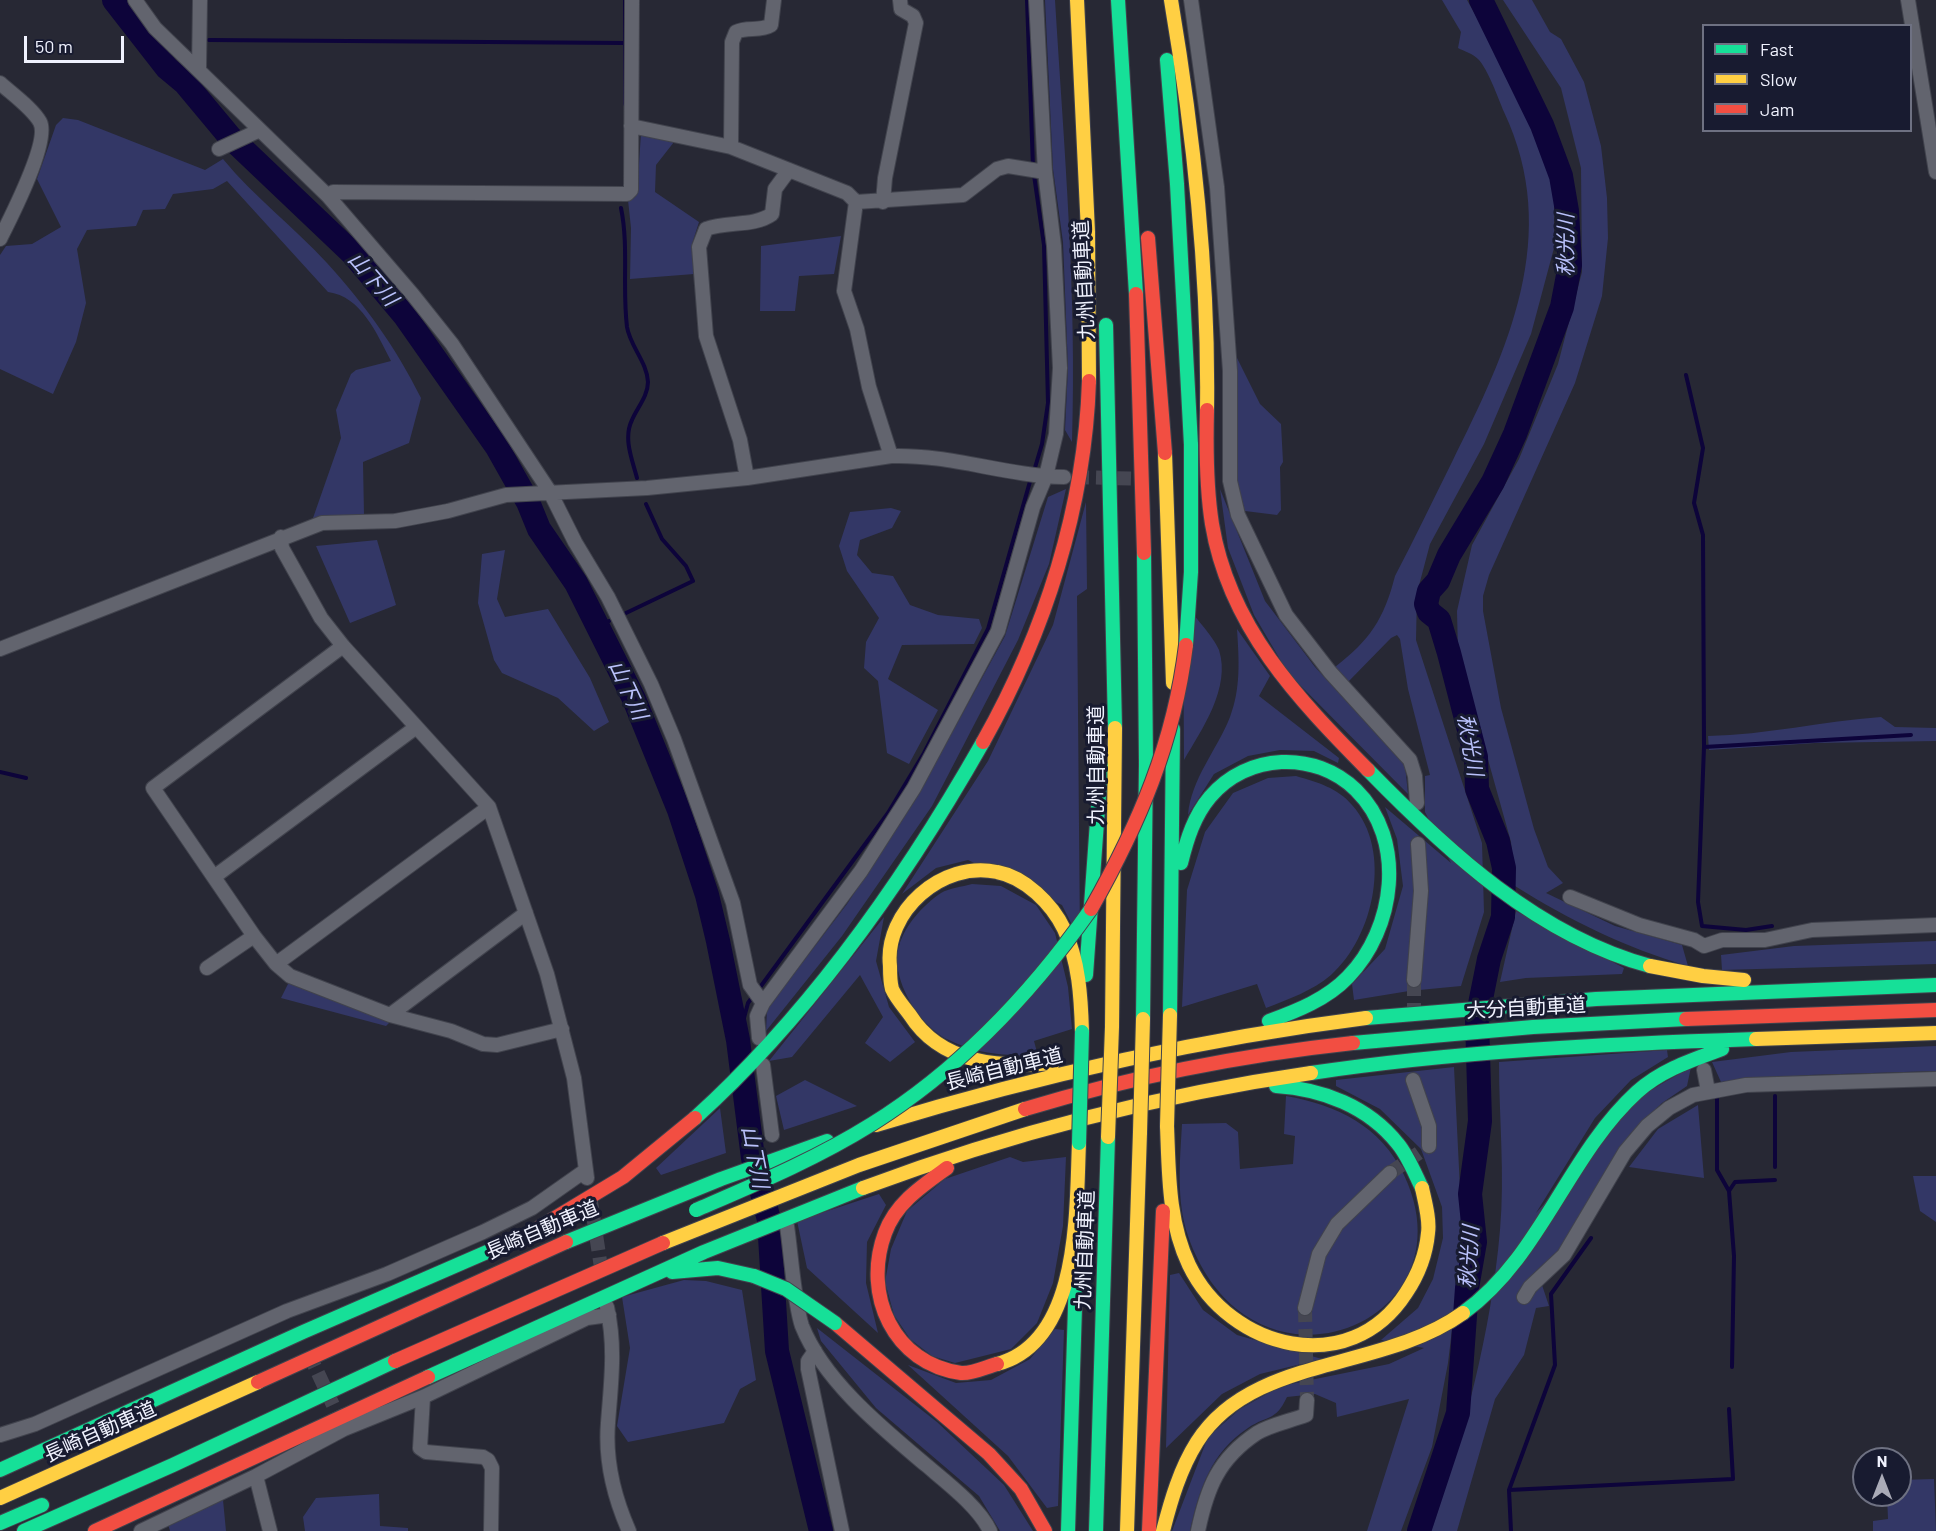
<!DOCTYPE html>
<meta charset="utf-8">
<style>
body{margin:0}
#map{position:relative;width:1936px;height:1531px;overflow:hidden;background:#272834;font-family:Barlow,sans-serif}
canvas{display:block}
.legend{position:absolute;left:1702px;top:24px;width:210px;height:108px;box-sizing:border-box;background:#181b30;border:2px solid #6e7182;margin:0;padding:8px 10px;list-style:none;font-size:18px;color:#f0f2fe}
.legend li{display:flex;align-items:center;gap:12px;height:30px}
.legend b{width:30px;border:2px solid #6e7182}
.north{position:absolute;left:1852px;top:1447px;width:60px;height:60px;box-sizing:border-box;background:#181b30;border:2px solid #6e7182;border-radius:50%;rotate:0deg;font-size:16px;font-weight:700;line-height:24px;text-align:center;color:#f0f2fe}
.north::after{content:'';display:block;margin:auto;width:21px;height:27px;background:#aaabb7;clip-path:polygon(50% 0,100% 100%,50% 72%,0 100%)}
.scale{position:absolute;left:24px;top:36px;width:100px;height:27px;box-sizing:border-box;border:3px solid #f0f2fe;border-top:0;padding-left:8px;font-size:18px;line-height:21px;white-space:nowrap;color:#f0f2fe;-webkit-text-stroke:4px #181b30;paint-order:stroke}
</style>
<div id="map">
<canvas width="1936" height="1531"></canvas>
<ul class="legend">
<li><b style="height:8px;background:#16e098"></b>Fast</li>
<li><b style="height:8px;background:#ffcf43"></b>Slow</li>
<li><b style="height:8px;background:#f24e42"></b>Jam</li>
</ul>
<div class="north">N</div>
<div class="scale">50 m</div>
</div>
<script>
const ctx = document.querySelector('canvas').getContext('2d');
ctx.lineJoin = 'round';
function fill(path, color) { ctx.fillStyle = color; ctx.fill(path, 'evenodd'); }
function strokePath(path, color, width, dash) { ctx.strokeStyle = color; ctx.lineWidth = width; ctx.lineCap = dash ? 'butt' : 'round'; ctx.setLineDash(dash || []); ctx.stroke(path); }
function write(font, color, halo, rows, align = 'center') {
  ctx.font = font + ' Barlow,"Noto Sans JP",sans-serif'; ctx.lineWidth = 6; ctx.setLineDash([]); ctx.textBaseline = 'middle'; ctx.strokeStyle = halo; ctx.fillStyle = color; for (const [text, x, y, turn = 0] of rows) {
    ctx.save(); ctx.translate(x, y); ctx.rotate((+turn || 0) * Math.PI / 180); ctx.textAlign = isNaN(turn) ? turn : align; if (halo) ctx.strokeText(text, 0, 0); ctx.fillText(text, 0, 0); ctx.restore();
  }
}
fill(new Path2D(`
 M1045,0H1055C1064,147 1077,294 1072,442L1065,430L1068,368L1063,242L1053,169Z
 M1442,0H1467L1532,115L1554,182V248L1531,334L1484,444L1430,544L1417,593L1416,640L1482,843L1484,912L1461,986L1409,991L1354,1000L1352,984L1385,949L1403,886L1397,839L1385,807L1451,863L1425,812V776L1430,775L1408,689L1400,639L1397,635L1391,638L1348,682L1335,667C1370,640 1384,619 1395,576C1415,538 1433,500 1452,462C1508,350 1562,235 1504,112C1498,98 1488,69 1478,59C1473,54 1464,51 1458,48L1461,32Z
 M1503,0H1532L1550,32L1561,39L1584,82L1601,146L1607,198L1608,238L1602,296L1575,383L1489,575L1483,596V611L1501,708L1534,829L1548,867L1563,883L1546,893L1615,926L1682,945L1688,966C1626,948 1569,920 1515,886L1511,842L1458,652L1457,611L1472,545L1519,459L1558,364L1582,272L1581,168L1561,88Z
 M63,118L78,120L205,170L223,159C254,197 294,227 327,263C366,306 395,346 421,398L409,443L363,462L364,515L313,518L341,438L336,410L351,374L356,370L391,361C377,334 361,296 328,292L227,181L213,189L173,194L165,209L143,210L136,226L87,230L77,249L86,303L76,342L53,394L0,369V255L6,246L32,244L61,227L37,179L56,125Z
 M641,133L674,142L656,165L655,192L699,222L692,244L694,274L630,279L631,228L628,200L637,194Z
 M841,236L834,274L799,276L795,311H760L761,246Z
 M1235,354L1260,404L1281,424L1283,462L1280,467L1281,510L1277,515L1245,511L1235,482Z
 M1066,489L1049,564L1018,640L932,806L842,936L766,1031L767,1009L847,904L914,802L1005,636L1048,497Z
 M1220,489L1265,601L1315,667L1405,765L1408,794L1288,673L1254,615L1228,548Z
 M1086,502L1087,589L1077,596L1080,941L1062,905L968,860L936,868L902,894L988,761L1053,625Z
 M891,508L901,511L892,528L860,540L857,555L872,573L893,576L910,605L938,615L979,619L982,628L974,644L902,645L888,679L938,710L909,764L887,753L878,681L864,668L866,642L879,618L847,571L839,546L850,512Z
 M377,540L396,605L350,623L316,546Z
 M505,550L497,599L505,617L548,609L590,678L609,722L594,731L558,698L502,673L494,660L478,603L482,554Z
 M1183,601C1192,614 1214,637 1219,650C1231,688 1202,729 1184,760Z
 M1237,629L1270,676L1259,696L1339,758L1338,763L1314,751L1280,750L1248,756L1214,774L1188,815C1191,779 1217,750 1230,717C1241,688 1239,660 1237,629Z
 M1881,717L1895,727L1936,728V741L1815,743L1709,750L1708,736C1766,735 1823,721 1881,717Z
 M1296,776C1317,782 1338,788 1352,805C1393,850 1374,937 1331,975C1312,991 1289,999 1266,1008L1257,984L1182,1007L1187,890L1205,832L1233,793L1268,778Z
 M972,884L1001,886L1036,905L1055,933L1068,987L1072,1029L1034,1041L1038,1056C1005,1055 980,1055 949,1040C920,1027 889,978 899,946C905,925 923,905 941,893C949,888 962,887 972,884Z
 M1516,911L1624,968L1622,974L1526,978L1500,982Z
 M884,917L876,961L889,1007L915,1042L890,1062L865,1043L883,1017L860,975L792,1057L769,1061Z
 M1936,941V964L1722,970L1721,955L1794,946Z
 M289,982L392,1020L386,1026L281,998Z
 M1936,1046V1071L1809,1075L1721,1082L1712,1062L1791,1052Z
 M1667,1050L1668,1057L1631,1080L1595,1118L1536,1213L1644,1094L1691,1067L1687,1086L1662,1103L1630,1134L1559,1250L1537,1270L1549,1306L1536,1308L1524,1355L1495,1399L1457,1531H1431C1464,1433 1491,1334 1500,1230C1505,1175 1499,1118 1499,1062Z
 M1454,1067L1461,1209L1460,1262L1448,1363L1432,1447L1401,1531H1367L1409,1399L1337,1417L1336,1403L1315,1394L1287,1397C1275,1422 1269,1414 1248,1428C1211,1452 1199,1490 1190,1531H1172L1208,1437L1240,1409L1281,1386L1389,1364L1424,1348L1381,1340L1418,1308L1433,1279L1443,1238L1442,1207L1421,1149L1380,1109L1336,1086V1080Z
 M805,1080L857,1106L784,1130L776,1096Z
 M1286,1096C1337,1105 1381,1126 1404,1175C1475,1325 1250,1414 1188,1236C1176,1200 1180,1161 1182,1124L1226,1123L1238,1132L1240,1169L1293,1164L1295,1136L1284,1134Z
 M1698,1105L1704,1178L1629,1167L1658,1129Z
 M720,1108L726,1153L661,1175L656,1168Z
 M1010,1157L1023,1162L1066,1157L1063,1226L1053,1283L1037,1323L1011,1349L955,1363L932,1356L910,1339L894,1315L885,1282L891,1249L907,1211L945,1179Z
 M1913,1176H1936V1222L1920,1211Z
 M879,1194L886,1205L867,1242L866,1283L878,1333L807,1268L797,1221Z
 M1179,1273L1203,1310L1237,1335L1322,1359L1260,1374L1222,1394L1166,1448L1170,1275Z
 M684,1280L706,1281L742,1290L756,1380L740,1389L724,1423L628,1442L617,1426L630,1348L622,1297Z
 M817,1328L937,1422L1004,1485L1033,1531H1000L979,1496L876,1408L821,1341Z
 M1055,1329L1064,1330L1058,1506L1047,1508L1008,1456L908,1365L956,1383L991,1380L1030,1359Z
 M1934,1479L1936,1531H1873V1521L1888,1519L1887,1495H1900V1480Z
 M379,1494L380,1526L408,1528V1531H305L303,1517L316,1498Z
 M223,1500L226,1531H170L168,1524Z`), '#333766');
strokePath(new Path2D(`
 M625,0V104
 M1027,0L1033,167
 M209,40L625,43
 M621,208C629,247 622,287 627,327C630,346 647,362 648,382C648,396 637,408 632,420C623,438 632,459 637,478
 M1686,375L1703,448L1694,503L1703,535L1704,747L1698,902L1702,926L1746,930L1772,926
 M1034,471L1042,444L1048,403L1044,245L1034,175
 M626,613L693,581L686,566L662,539L646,504
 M597,628L609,621
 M1704,747L1911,735
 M0,772L26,778
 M758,990L888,813L924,753L988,629L1031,478
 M738,1040L748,1003L753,996
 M1775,1096V1167
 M1717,1099V1170L1729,1191L1734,1256L1732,1367
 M1729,1191L1735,1182L1775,1180
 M1509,1490L1555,1365L1551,1294L1591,1238
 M1511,1531L1509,1490L1733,1479L1729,1409`), '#0d043a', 4);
strokePath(new Path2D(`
 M114,0L167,68L185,83L230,137L353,254L405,316L497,447L528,502L539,529L576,583L634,699L679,810L707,895L718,941L738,1040L753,1158L769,1220L777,1351L821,1531
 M1419,1531L1458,1413L1467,1288L1475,1242L1470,1194L1480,1121L1477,1019L1489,959L1503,917L1504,868L1498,841L1477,789L1476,757L1449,653L1439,620L1429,612L1426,604L1429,591L1438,581L1449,555L1493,482L1515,434L1562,307L1570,265L1567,211L1561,176L1542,125L1481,0`), '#0d043a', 24);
strokePath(new Path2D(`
 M1075,477L1146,479
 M1414,1017V980
 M1390,1173L1429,1146
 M590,1195L602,1274
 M1305,1308L1307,1400
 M309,1354L342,1424`), '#454652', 14, [14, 7]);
const street = new Path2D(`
 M135,0L155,28L328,196L413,295L452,344L550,492L575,542L608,597L651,684L674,739L733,903L750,985L763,1003
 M1191,0L1217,187L1230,371V481L1238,515L1286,615L1330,672L1410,760L1415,776L1417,803
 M1908,0L1936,172
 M199,70L200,0
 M0,83C12,94 32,108 40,122C50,141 10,219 0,239
 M631,126L731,147L847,193L856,202
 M731,147L732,42L736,32C747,26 760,32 771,25L774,0
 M219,149L260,130
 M328,196L333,192L627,194L631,190L632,0
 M856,202L844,291L857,329L869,387L891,456
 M856,202L963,195L997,169L1008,166L1045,172
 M883,202L885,178L916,23L913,16L901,9L900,0
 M747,478L740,440L706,336L699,247L706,229C727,221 754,227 772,214L775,189L789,170
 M281,537L282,548L321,618L343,646L489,807L547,974L574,1078L587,1178
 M343,646L153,788L254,936L276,964L489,807
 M0,649L322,523L395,521L448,511L506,495L647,488L747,478L891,456C950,454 1006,476 1064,477
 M214,877L415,728
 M1570,897L1639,925L1694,940L1704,946L1722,940H1765L1812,930L1936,925
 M276,964L290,976L390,1015L451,1031L483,1044L497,1045L562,1029
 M207,968L254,936
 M1414,980L1421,891L1418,844
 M390,1015L526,913
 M759,1038L757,1016L763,1003L861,871L914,788L998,631L1033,507L1046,476L1056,434L1060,368L1054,246L1045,172L1036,0
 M763,1065L772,1135
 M1704,1070L1708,1091
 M1413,1080L1429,1126V1146
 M787,1226C791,1252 794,1303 802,1326C824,1381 882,1428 926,1465C946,1482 979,1507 990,1531
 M1524,1297L1530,1287L1564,1255L1625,1152L1647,1126L1669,1108L1693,1095L1746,1085L1936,1079
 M607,1307C616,1347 611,1383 608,1423C605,1460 614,1497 629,1531
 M1305,1308L1319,1254L1337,1224L1390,1173
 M815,1351L808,1361V1369L842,1531
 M423,1397L420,1448L426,1452L483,1457L488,1460L492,1468L491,1531
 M0,1435L35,1424L287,1311L387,1274L483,1232L532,1208L586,1170
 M256,1476L270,1531
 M141,1531L256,1476L344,1429L423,1397L587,1318L609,1315
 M1198,1531C1207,1488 1218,1459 1257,1433C1270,1425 1290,1421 1306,1415L1307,1400`);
const fast = new Path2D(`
 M1118,0L1136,294
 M1167,60L1177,184L1191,445
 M1106,325L1115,728
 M1368,770C1447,851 1538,936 1650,966
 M1181,863C1187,839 1194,816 1210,797C1247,753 1315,750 1356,790C1407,840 1395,929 1348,977C1327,999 1297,1011 1269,1021
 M1086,975L1101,766
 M1170,1015L1173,729
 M1366,1018L1596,999L1936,985
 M1143,1019L1146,764L1144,553
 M1353,1043L1533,1027L1686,1019
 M1311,1073C1458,1051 1607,1044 1756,1039
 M1276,1086C1322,1089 1368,1106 1398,1144C1408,1156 1415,1174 1422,1188
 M695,1118C810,1014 907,876 983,742
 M566,1242L721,1179L827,1141
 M672,1272L718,1268L754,1276
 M1463,1313C1541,1257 1567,1156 1637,1092C1661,1070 1692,1060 1722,1049
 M428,1377L704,1252L863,1188
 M0,1470L303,1332L556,1222
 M0,1523L42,1505
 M24,1531L173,1465L395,1361
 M1068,1531L1076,1275
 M1096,1531L1108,1137`);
const slow = new Path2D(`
 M1077,0L1088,232L1089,381
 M1171,0C1194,136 1209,272 1207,410
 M1165,453L1173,683
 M1650,966L1703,976L1744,980
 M1112,1027L1115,728
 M1756,1039L1936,1033
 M1053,1063C1000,1068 941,1064 910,1015C904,1007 896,998 892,989C890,982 890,973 890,966C884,912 942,860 997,872C1025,877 1052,904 1064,929C1079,961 1081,997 1082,1032
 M876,1125C1037,1076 1199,1039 1366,1018
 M1167,1126C1169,1173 1168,1221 1189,1265C1230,1350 1350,1380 1406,1293C1418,1275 1426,1255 1428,1233C1430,1220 1425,1202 1422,1188
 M863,1188C1008,1134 1158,1095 1311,1073
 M663,1243L859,1165L1025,1109
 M997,1364C1081,1342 1076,1210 1079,1143
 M0,1498L258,1382
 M1127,1531L1140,1132
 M1163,1531C1171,1500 1180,1469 1197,1442C1252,1355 1381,1372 1463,1313`);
const jam = new Path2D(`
 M1148,238L1165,453
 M1136,294L1144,553
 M1207,410C1206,448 1206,486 1212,524C1229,627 1298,699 1368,770
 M983,742C1045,632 1085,507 1089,381
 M1686,1019L1936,1010
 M1025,1109C1131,1077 1242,1055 1353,1043
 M947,1168C922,1186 896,1203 885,1233C862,1295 894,1364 961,1373C972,1374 986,1367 997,1364
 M540,1227L623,1177L695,1118
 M835,1323L989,1454L1021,1489L1045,1531
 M395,1361L663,1243
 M258,1382L566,1242
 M95,1531L428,1377
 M1149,1531L1163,1211`);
strokePath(street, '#41434d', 16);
strokePath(fast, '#41434d', 16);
strokePath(slow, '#41434d', 16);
strokePath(jam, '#41434d', 16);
strokePath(street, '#62646e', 14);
strokePath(fast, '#16e098', 14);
strokePath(slow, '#ffcf43', 14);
strokePath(jam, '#f24e42', 14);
const fastBridge = new Path2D(`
 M1186,645L1191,572V445
 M1079,1143L1082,1032
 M696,1210C756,1184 816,1159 872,1124C960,1069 1031,994 1091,909
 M754,1276L786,1289L835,1323`);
const slowBridge = new Path2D(`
 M1167,1126L1170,1015
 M1140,1132L1143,1019
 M1108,1137L1112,1027`);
const jamBridge = new Path2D(`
 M1091,909C1139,824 1174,743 1186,645`);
strokePath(fastBridge, '#41434d', 16, []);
strokePath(slowBridge, '#41434d', 16, []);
strokePath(jamBridge, '#41434d', 16, []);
strokePath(fastBridge, '#16e098', 14);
strokePath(slowBridge, '#ffcf43', 14);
strokePath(jamBridge, '#f24e42', 14);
write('20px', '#f0f2fe', '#181b30', [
 ["九州自動車道",1084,280,-93],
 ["九州自動車道",1096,765,-90],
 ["大分自動車道",1526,1008,-3],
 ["長崎自動車道",1004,1069,-14],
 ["長崎自動車道",542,1230,-23],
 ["九州自動車道",1085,1250,-88],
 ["長崎自動車道",100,1432,-24]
]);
write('italic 21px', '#b9c1fb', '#181b30', [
 ["秋光川",1566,245,-90],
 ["山下川",373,279,49],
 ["山下川",628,690,65],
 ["秋光川",1470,745,80],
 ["山下川",755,1157,79],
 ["秋光川",1469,1257,-86]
]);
</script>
